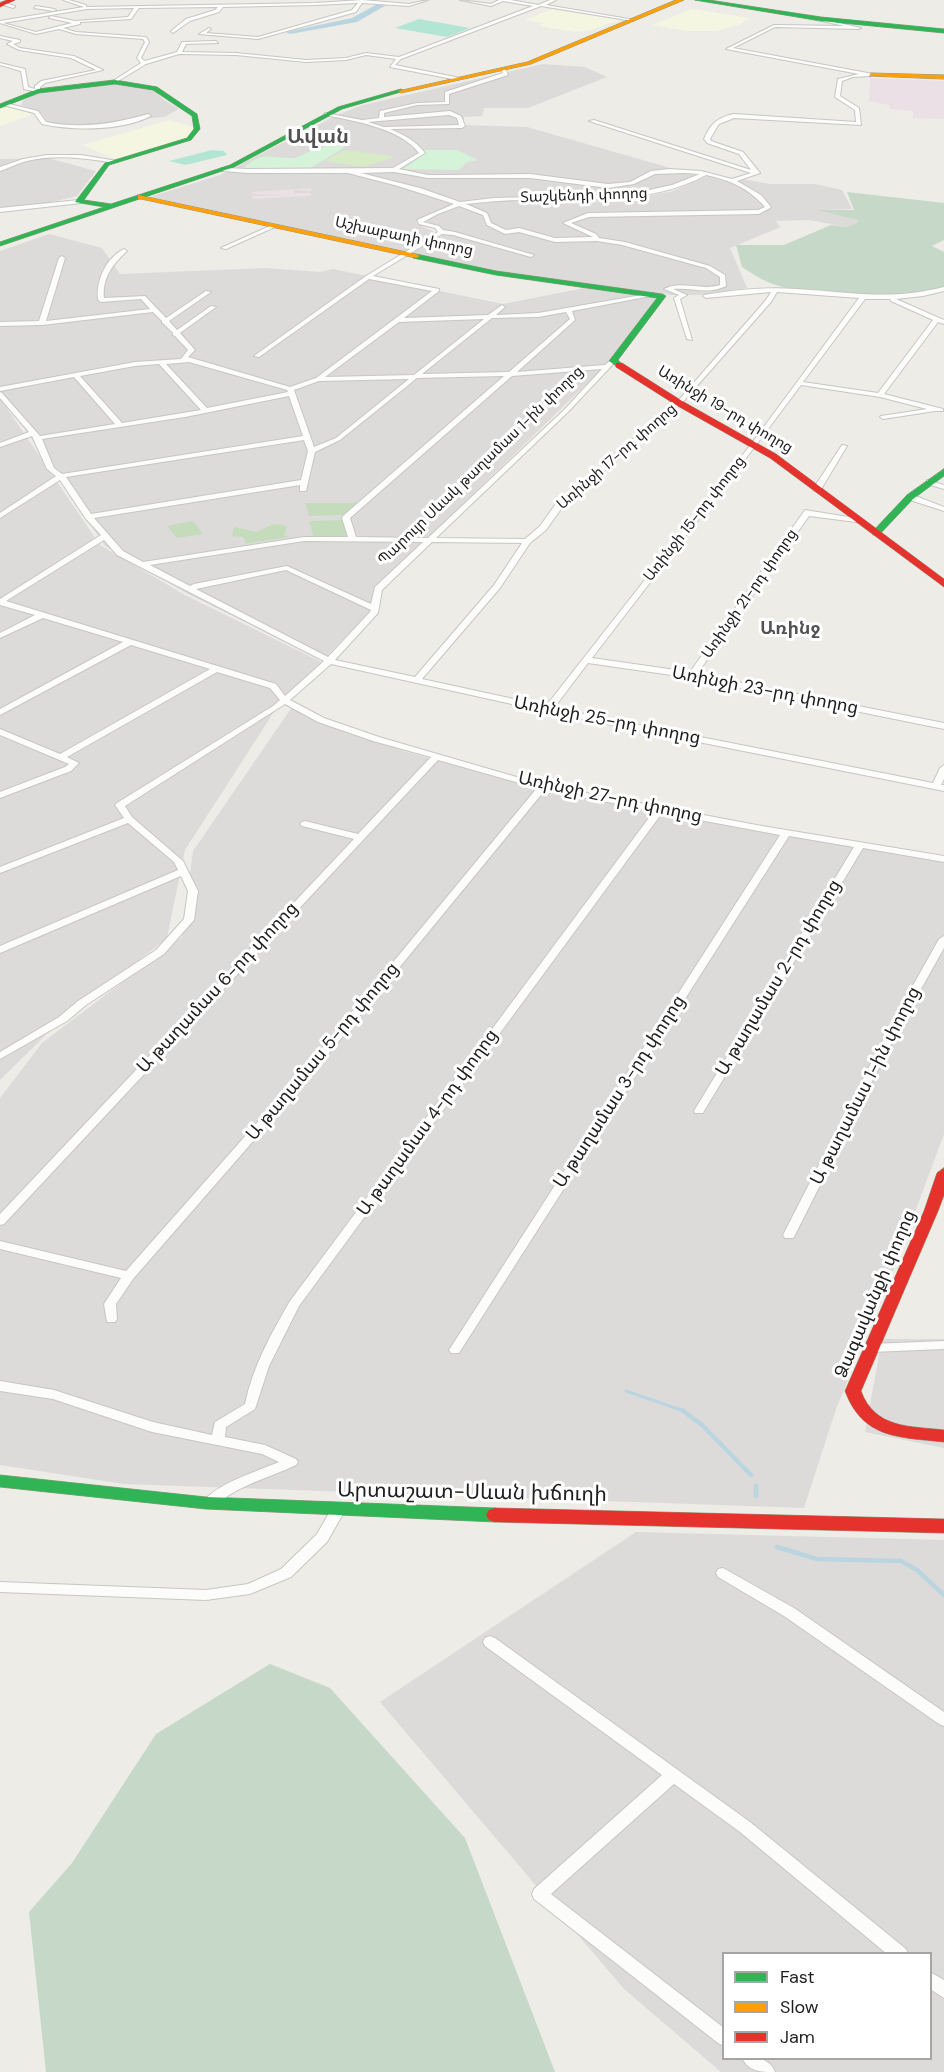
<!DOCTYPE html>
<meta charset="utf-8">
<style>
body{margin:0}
#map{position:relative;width:944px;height:2072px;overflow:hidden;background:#edece7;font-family:"DM Sans",sans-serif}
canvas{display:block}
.legend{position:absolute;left:722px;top:1952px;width:210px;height:108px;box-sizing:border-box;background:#fff;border:2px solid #a5a5a5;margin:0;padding:8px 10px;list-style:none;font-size:18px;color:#1f1f1f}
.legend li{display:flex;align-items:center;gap:12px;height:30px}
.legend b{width:30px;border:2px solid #a5a5a5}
</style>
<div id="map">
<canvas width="944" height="2072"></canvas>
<ul class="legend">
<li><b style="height:8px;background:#30b455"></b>Fast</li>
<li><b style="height:8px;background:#ff9f0a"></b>Slow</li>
<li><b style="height:8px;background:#e5322d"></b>Jam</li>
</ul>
</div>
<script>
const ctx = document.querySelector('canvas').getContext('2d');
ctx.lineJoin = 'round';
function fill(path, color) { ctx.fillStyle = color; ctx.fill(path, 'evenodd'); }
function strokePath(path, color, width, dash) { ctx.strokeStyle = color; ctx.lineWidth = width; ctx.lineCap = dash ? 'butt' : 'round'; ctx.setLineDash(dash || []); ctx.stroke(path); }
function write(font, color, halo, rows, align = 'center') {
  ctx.font = font + ' "DM Sans","Noto Sans Armenian",sans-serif'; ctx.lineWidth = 6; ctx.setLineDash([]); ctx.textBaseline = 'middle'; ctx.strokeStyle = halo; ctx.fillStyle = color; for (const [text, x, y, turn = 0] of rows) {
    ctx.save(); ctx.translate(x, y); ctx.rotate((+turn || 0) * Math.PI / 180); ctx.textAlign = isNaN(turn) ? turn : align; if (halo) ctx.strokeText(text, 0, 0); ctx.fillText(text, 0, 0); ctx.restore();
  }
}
fill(new Path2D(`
 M543,64L585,67L607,77L528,108H484L482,116L464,117V125L527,127L695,175L659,191L635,195L511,198L457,203L417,220L416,223L436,233L405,252L150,197L220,175L337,115L363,105Z
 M108,83L151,87L164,100L179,109L164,117L68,126L46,122L42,114L21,105L23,100L45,91Z
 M48,158L96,171L77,196L28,208H0V159Z
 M707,176L727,182L742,179L770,184H815L842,190L852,209L824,210L858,220L857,223L846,227L809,220L775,221L781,227L730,248L747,288L699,295H671L511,275L409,253L449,232L425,220L468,204L518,200L643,197L673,191Z
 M49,234L102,248L120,274L266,268L320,272L333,269L503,304L584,288L659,298L602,369L399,566L371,610L323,660L188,594L105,546L0,393V251Z
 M0,398L100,545L185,595L321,662L281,701L185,850L167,938L53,1028L0,1080Z
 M292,707L403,751L535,787L944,861V1134L889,1282L836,1409L804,1508L124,1484L0,1465V1098L42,1043L182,937L193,851Z
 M882,1339H944V1448L865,1432Z
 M636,1532L944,1540V2072H721L624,1989L380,1702ZM724,1954H930V2058H724Z`), '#dcdbd9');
fill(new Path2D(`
 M870,78L944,81V119L913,118V111L890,109L889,105L869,101Z
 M311,188V191L294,190V193H311V196L252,199V196L282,195L252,194V192Z`), '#ebe0e5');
fill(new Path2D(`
 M552,9L618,20L591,30L574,32L539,26L545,23L525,20Z
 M692,9L750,18L741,24L716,31H688L652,25Z
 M8,107L29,113L31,115L0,126V109Z
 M169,120L194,127L195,136L115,159L83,145Z`), '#f5f6e2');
fill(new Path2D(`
 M344,150L392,156L393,158L363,167L325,161Z`), '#d6ebc6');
fill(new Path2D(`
 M305,503H359L344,515L309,516Z
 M342,520L347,536L314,538L309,521Z
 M193,521L203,534L177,538L167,526Z
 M273,524L284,525L287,528L284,535L289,537L244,544L246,541L243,537L232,536L234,527L257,532Z`), '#c5dcbc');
fill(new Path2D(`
 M847,192L944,203V240L932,246L944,252V286C907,299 821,297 783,287C768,284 754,275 742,267L736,245H784L831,225L846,227L857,223L858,220L818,210H854Z
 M270,1664L330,1688L465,1838L555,2072H46L29,1912L72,1863L156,1734Z`), '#c6d8c8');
fill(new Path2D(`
 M329,143L345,147L309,169L244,168C262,150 270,159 292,158C302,158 308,149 319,150Z
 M424,150H457L478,160L467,162L459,170L403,169L419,158Z`), '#d5f3d8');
fill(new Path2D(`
 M419,19L470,28L447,37L395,28Z
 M212,150L224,151L227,155L185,165L169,161Z`), '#b3e5d4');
strokePath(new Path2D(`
 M626,1391L684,1411`), '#bbd5e0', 3);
strokePath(new Path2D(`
 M682,1410L702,1425L751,1475
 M756,1486V1496
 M777,1547L817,1559L901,1561L917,1570L944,1595`), '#bbd5e0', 4.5);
fill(new Path2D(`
 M381,2L388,4L357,22L290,34L286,32L352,18Z`), '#bbd5e0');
const street = new Path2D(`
 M63,0H69L86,5V7L316,3L362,0L409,4L428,0L409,6L362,3L356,12L258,39L199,34L209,28L211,29L206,33L258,37L352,10L358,3L316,5L223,7L219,12L190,21L173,33L171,31L186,19L215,10L218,7L139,8L131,19L80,22V24L63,28L76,32L146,37L149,42L141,58L145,61L177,52L182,42L216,41L218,43L186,44L182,52L236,53L306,60L346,58L366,53L399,57L533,6L503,1L491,6L460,0L491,4L499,0H511L538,5L550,0H556L546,5L635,20L633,21L541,6L401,59L395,65L460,78L458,80L390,67L396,59L366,55L346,60L306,62L236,55L179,54L146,64L115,83L113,81L141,63L137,58L145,42L143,39L76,34L59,29L36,34L0,23V21L84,7ZM134,8L128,17L75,21L51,16L49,18L72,23L36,32L3,23L87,9Z
 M3,2L15,6V7L13,8L1,4Z
 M36,6L54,9L56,10L54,11L34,8Z
 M812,17L861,28L859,29L775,27L733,48L873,74L871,76L853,77L842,81L840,96L859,108L861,125L734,118L719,124L710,139L711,141L743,152L760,173L737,181L761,195L771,207L770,208L759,214L589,217L571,223L596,234L599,238L625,242L710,266L725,275L726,286C709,295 691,287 673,289L687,295L680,299L692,340L687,339L674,298L679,295L664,289C681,280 701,291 720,285V277L706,268L622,245L597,241L555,242L519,232L505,234L487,225L483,215L459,206L438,214L423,222L439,226L443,230L455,232L534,255L531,257L453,235L442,234L373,276L439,289V291L404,318L488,315L502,305L505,307L496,315L538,313L653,293L656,295L572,311L575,320L517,372L605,365L611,360L616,361L568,412L436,538L525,539L540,526L555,505L677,402L766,300L771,292L706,298L703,296L704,295C734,290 766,287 796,289C851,292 889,301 944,287V291L923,296L896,299L944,320V324L938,322L884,394L943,409V411H935L883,419L880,417L881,416L927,409L880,397L801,385L756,445L592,658L690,672L805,510L861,519L865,521L864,523L809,516L697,674L944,723V729L692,678L588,663L554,708L933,783L940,768L944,765V779L941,785H944V791L548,712L331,664L290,700L324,718L379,737L544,785L762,826L944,856V862L863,848L704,1111L703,1113H695L694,1111L854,847L789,836L459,1353H451L449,1350L451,1347L780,835L662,813L299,1306L269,1366L255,1409L226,1427L225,1437L265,1445L296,1459L298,1462L296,1465C275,1475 248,1483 229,1495C221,1501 214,1510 204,1507L202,1503C215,1484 258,1471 279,1462L262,1454L152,1432L53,1399L0,1391V1381L54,1390L153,1422L212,1435L215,1422L245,1404C253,1366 271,1334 290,1301L654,811L545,790L316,1069L133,1279L116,1304L117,1319L115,1322H107L104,1304L121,1278L0,1249V1241L126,1271L308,1065L537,788L438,760L4,1224L0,1225V1214L354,839L302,826L300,824L302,822L305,821L358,834L431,757L373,741L318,722L285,704L125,806L132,817L183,861L198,891L194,920L164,954L86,1005L67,1021L0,1059V1052L59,1017L78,1001L156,950L184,919L188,891L181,876L0,953V946L178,870L174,862L128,823L0,873V867L124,818L115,805L117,803L273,706L280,700L270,688L217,672L67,757L79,763L71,771L0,798V792L65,767L69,764L0,735V729L60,754L210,669L131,645L0,715V709L123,642L43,618L0,638V633L35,615L0,605V599L101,535L86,519L60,480L0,518V513L56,476L47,469L32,436L0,447V443L29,432L0,398V392L2,393L40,436L115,424L74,377L0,391V387L135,362L181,359L188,350L175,336L173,335V333L164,324L162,323V321L153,312L42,325L0,326V322L39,321L59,258L62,256L65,258L46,321L150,309L141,299L101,302L98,300C96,280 106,258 124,249L127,251C113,264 102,278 104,298L145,296L166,318L206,291L211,292L169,321L177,330L211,306L216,307L180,333L195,350L188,357L290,387L316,378L432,291L369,279L259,357L254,356L366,276L438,232L435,228L419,224L417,220L454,204L398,186L348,173H248L223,171L221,168L248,169L393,168L419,153C400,128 354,121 325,115V113L362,120L379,118L380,111L417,103L445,102V92L503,73L502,70L504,69L506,70L508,75L449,94V104L417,105L384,113V117L450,111L461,116L465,126L462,128L390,129C404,135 416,141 425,153L399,169L428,175H445L530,174L608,184L630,182L651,171L669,169L701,171L732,179L751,173L589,121L594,120L751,170L739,154L707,143L704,139C710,124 718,117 734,114L856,122L855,110L835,97L838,79L859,74L726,49L774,25L845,26L812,19ZM449,115L457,118L459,125L384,127L368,122ZM394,172L428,178H530L608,188L634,184L655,174L684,173L700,174L672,185L644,191L614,195L494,198L460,202L420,188L361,173ZM706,175C729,180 749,188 765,207L758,210L588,213L563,223L593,237L555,238L519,228L506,230L491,223L487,213L466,204C486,202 505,200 525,200C584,198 652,205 706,175ZM777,292L859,298L752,443L546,706L422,679L500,588L530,543L546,530L561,509L681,404L771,302ZM865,299H890L891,301L933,320L878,393L803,382ZM566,312L570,319L509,372L422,374L492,318L538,317ZM484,319L414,375L325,377L399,322ZM189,362L287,390L288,392L207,408L166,364ZM159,364L201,410L122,423L80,376L135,366ZM602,369L564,410L428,538L356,537L350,518L512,376ZM504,376L343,516L342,518L348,537H304L143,562L123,551L94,518L300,485V491H306L315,452L340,440L417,378ZM409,379L336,438L314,447L294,390L319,381ZM289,396L303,436L62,474L54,468L42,439L185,417ZM304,440L308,451L301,480L91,514L66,477ZM104,540L117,555L324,661L285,696L276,684L6,601ZM304,541L423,542L375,587L371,604L287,566L194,584L190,586L150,565ZM432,542L522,543L494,585L415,677L335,660L378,613L382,590ZM286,570L371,610L370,612L328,657L196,589Z
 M0,36L20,40V42L13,44L20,48L74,56L103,70L45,83L40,87V91L38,92L24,89L21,71L0,65V63L25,69L28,87L35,89V86L41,81L96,70L71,58L19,50L7,44L13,41L0,38Z
 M5,103L38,111L46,122C80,129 114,124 148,114L151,116C121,131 74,131 42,124L34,113L3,105Z
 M47,155H81L117,161L114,163C86,158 56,154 27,161C18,163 9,168 0,171V167L23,159Z
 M79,200L82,202L81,203L0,212V208Z
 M272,225L277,226L226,249L221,248Z
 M842,445L847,446L820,491H814L813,489Z
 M927,480L944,485V489L927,484Z
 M907,495H913L944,507V511L907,499Z
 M944,936V948L898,1030L795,1235L793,1238H785L783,1235L888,1030L939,939Z
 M944,1341V1349L871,1352L867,1351L865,1348L867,1345L871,1344Z
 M337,1507L342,1508L344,1512L327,1542L291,1577L250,1594L206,1600L0,1592V1582L206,1590L248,1584L281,1569L317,1534L332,1508Z
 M723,1568L794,1608L944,1712V1726L939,1724L784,1616L718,1577L716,1573L718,1569Z
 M490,1636L495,1638L750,1822L906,1949L908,1954H887L740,1832L674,1784L551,1894L724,2028V2046L718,2043L534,1899L532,1894L534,1889L662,1775L485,1646L483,1642L485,1638Z
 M930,1972L944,1980V1998L930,1989Z
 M742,2058C756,2058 769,2057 775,2072C761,2072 749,2072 742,2058Z`);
const fast = new Path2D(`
 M695,0H709L821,17L944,29V33L821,21Z
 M115,80L157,87L197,114L200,129L191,140L109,165L84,200L111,204L230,165L338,107L401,89L404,91L342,109L234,167L0,246V242L104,207L75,202L105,163L187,138L194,129L192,116L153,90L115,84L39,93L0,108V104L38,89Z
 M416,254L496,271L662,294L666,296L618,360L623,365L619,368L609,361L657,298L496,275L413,258V254Z
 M944,469V476L913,499L879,535H873V531L907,495Z
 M0,1475L206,1497L495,1508L501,1510L504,1515L501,1520L495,1522L206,1509L0,1487Z`);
const slow = new Path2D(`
 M676,0H684L531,64L401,93L398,91L527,62Z
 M871,73L944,75V79L869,76Z
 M138,195L416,254L420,256L416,258L141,199H138Z`);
const jam = new Path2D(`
 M7,0H15L0,7V3Z
 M616,363H622L682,401L776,454L944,579V587L770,458L676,405L616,367Z
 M944,1168V1195L938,1211L861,1391C875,1429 910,1426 944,1430V1442C899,1437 863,1439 845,1391L924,1211L937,1173Z
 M495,1508L944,1519V1533L495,1522L489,1520L486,1515L489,1510Z`);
strokePath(street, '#c6c6c3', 2);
strokePath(fast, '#93977f', 1);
strokePath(slow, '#93977f', 1);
strokePath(jam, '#93977f', 1);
fill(street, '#fcfcfb');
fill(fast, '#30b455');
fill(slow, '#ff9f0a');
fill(jam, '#e5322d');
write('15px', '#1f1f1f', '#fff', [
 ["Տաշկենդի փողոց",584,196,-2],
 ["Աշխաբադի փողոց",404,237,12],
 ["Առինջի 19-րդ փողոց",725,410,31],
 ["Առինջի 17-րդ փողոց",617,457,-41],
 ["Պարույր Սևակ թաղամաս 1-ին փողոց",481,466,-44],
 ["Առինջի 15-րդ փողոց",695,519,-52],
 ["Առինջի 21-րդ փողոց",750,594,-55]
]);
write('bold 18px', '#525252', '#fff', [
 ["Առինջ",790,629]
]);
write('18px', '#1f1f1f', '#fff', [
 ["Առինջի 23-րդ փողոց",765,691,11],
 ["Առինջի 25-րդ փողոց",607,721,11],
 ["Առինջի 27-րդ փողոց",610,798,12],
 ["Ա թաղամաս 2-րդ փողոց",779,978,-59],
 ["Ա թաղամաս 6-րդ փողոց",218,988,-47],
 ["Ա թաղամաս 5-րդ փողոց",323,1052,-50],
 ["Ա թաղամաս 1-ին փողոց",866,1086,-63],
 ["Ա թաղամաս 3-րդ փողոց",620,1092,-57],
 ["Ա թաղամաս 4-րդ փողոց",428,1123,-54],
 ["Ձագավանքի փողոց",876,1294,-67]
]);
write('bold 20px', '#525252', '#fff', [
 ["Ավան",318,138]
]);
write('21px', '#1f1f1f', '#fff', [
 ["Արտաշատ-Սևան խճուղի",472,1493,1]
]);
</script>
